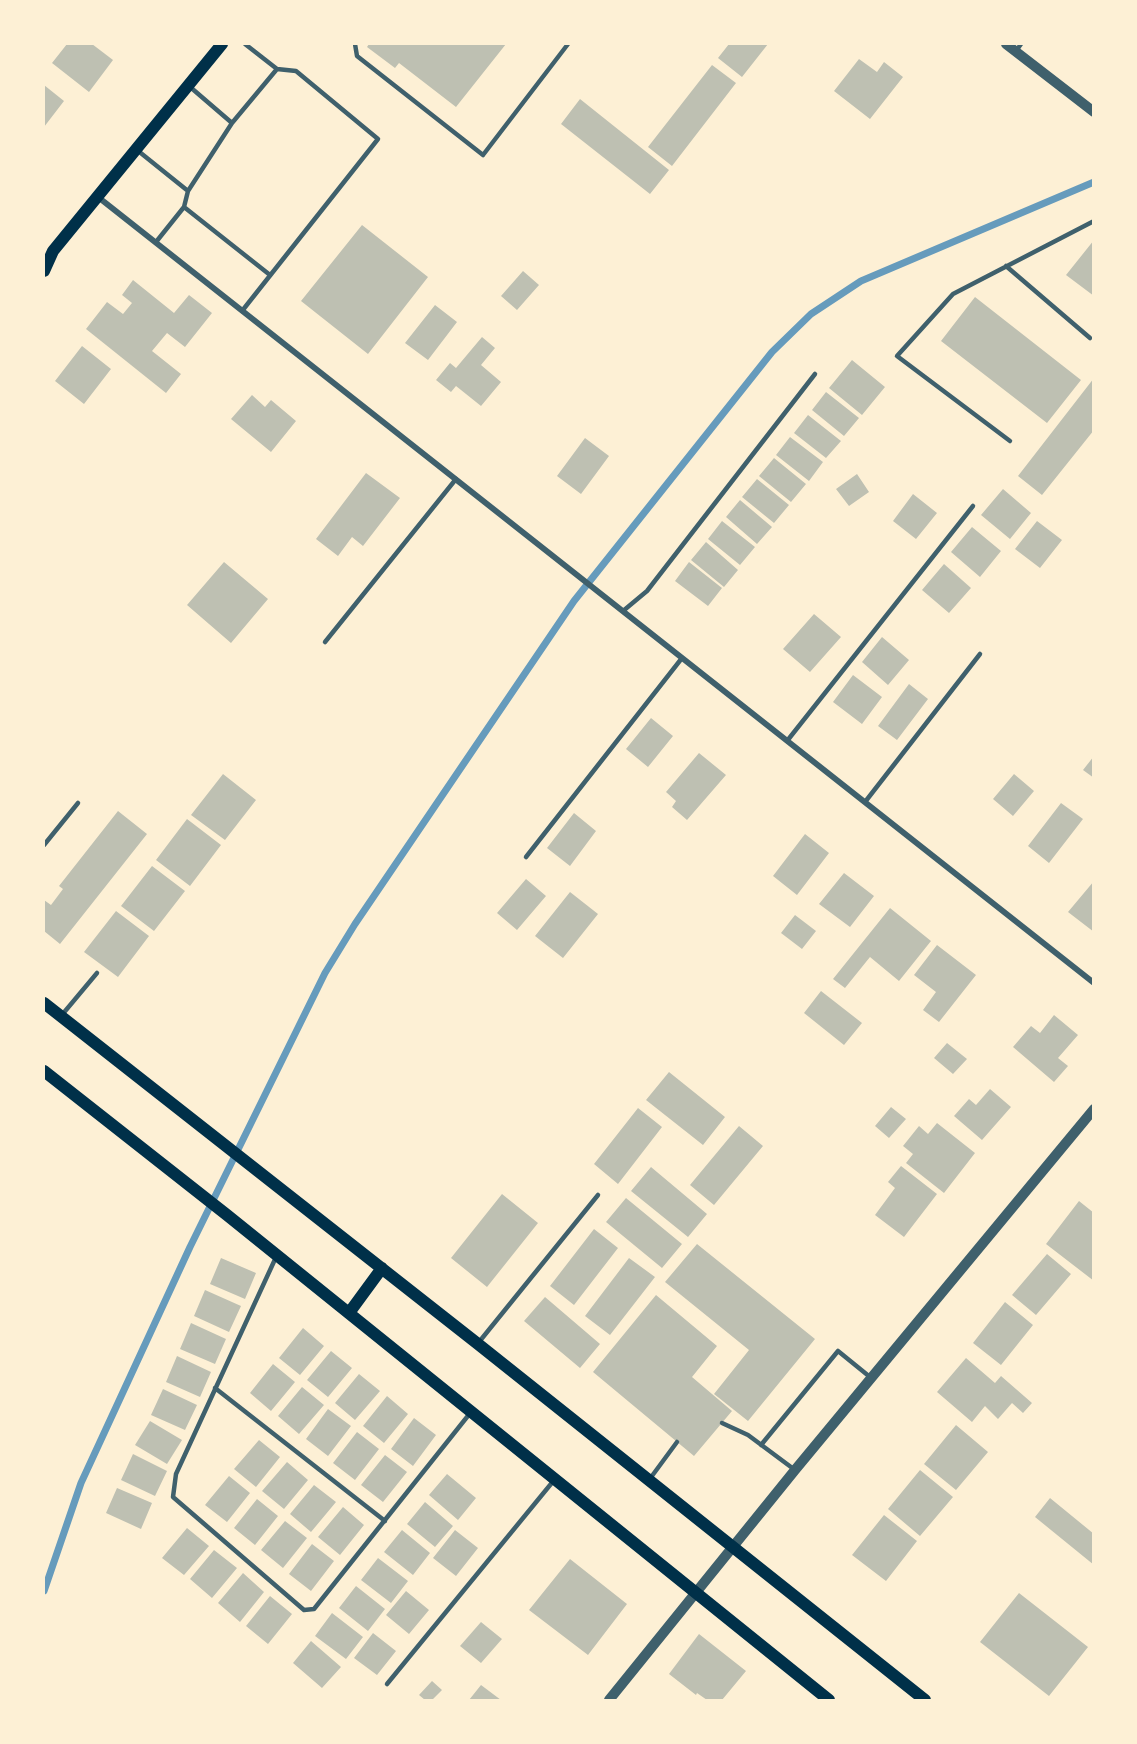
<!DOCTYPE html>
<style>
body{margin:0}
#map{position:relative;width:1137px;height:1744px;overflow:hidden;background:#fdf0d5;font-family:Ubuntu,sans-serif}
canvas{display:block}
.frame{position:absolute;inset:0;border:45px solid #fdf0d5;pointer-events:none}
</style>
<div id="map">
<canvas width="1137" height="1744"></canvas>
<div class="frame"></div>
</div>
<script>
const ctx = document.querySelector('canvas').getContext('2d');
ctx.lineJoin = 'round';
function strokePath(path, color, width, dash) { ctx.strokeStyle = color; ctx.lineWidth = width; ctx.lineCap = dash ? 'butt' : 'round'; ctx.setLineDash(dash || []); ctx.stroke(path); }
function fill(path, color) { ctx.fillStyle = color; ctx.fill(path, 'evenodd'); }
strokePath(new Path2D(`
 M44,1591L81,1483L190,1247L325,973L355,924L574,601L772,352L811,314L861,281L1094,182`), '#669bbc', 7);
fill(new Path2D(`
 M67,44H92L113,60L89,92L52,63Z
 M369,44H506L456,107L399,63L395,68L367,47Z
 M729,44H768L742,77L718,58Z
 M859,59L877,72L884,62L903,77L870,119L834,91Z
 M712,65L736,83L672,166L648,147Z
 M44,85L64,101L44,127Z
 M580,99L669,170L650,194L561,124Z
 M362,225L428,277L368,354L301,301Z
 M1094,240V296L1066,275Z
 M523,271L539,285L517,310L501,296Z
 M133,280L174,313L189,295L212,313L185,347L167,333L152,351L181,374L166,393L86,329L107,302L123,314L132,303L122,295Z
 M975,297L1081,380L1047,423L941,341Z
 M435,305L457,322L428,360L405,343Z
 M482,337L495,348L481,365L501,382L481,406L456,386L451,392L436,380L450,363L456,368Z
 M82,346L111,369L84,404L55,381Z
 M852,360L885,387L862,415L829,388Z
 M1094,378V430L1042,495L1018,476Z
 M826,392L859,418L844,436L812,410Z
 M252,395L265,407L271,400L296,421L271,452L231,419Z
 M808,415L841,441L826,458L794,433Z
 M790,437L823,462L809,481L776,455Z
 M585,438L609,456L581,494L557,476Z
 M774,458L806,484L791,502L759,476Z
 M366,473L400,498L363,546L352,537L338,556L316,539Z
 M857,474L869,492L849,506L836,489Z
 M757,479L789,505L774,523L742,497Z
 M1003,489L1031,513L1010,539L981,515Z
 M913,494L937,513L916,539L893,521Z
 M740,500L772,527L757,544L726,517Z
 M722,521L755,547L740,565L708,539Z
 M1037,521L1062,540L1040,568L1015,549Z
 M972,527L1001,551L980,577L951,552Z
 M706,542L738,570L724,587L691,560Z
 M224,562L268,599L231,643L187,605Z
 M689,562L722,588L708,606L675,581Z
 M944,564L971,588L949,613L922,590Z
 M814,614L841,637L810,672L783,649Z
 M882,637L909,660L888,685L862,662Z
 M853,675L882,697L862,724L833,702Z
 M909,684L928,699L897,740L878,726Z
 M651,718L673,736L648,767L626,749Z
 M699,753L726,775L687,820L672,807L676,801L666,792Z
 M1094,756V778L1083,770Z
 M223,774L256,800L225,840L191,815Z
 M1014,774L1034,791L1013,816L993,799Z
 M1061,803L1083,819L1049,863L1028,846Z
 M118,811L147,834L60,944L44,931V900L51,905L63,889L59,886Z
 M574,813L596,831L570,866L547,848Z
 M187,819L221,845L190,886L156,860Z
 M805,834L829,853L797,895L773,876Z
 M152,866L185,891L154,931L121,906Z
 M844,873L874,896L850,927L819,904Z
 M526,879L546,896L517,930L497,913Z
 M1094,881V932L1068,912Z
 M570,892L598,914L563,958L535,936Z
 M890,908L931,941L899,981L870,957L845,988L833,979Z
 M116,911L149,936L118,977L84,952Z
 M795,915L816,931L802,949L781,933Z
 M937,945L976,975L939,1022L923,1010L936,992L914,975Z
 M821,991L862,1023L844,1045L804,1013Z
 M1054,1015L1078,1035L1058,1058L1068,1066L1054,1082L1013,1047L1031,1026L1040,1033Z
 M947,1043L967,1059L953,1074L934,1058Z
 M669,1072L725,1117L703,1145L646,1100Z
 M990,1089L1011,1107L982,1140L954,1116L969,1099L976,1105Z
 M891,1107L906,1119L889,1138L875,1126Z
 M638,1108L662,1127L618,1184L594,1164Z
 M937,1123L975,1153L944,1193L906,1163L913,1154L903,1146L919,1126L928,1134Z
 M739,1126L763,1146L714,1205L690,1185Z
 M901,1166L937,1194L904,1237L875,1215L895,1188L888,1182Z
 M651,1167L707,1214L688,1237L631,1191Z
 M502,1194L538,1223L487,1287L451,1258Z
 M626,1198L682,1244L662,1268L606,1222Z
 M1079,1201L1094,1213V1281L1046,1244Z
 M594,1229L618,1248L574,1305L550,1286Z
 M697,1244L815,1339L748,1421L714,1394L749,1350L665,1282Z
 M1047,1254L1071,1274L1036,1315L1012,1295Z
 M221,1258L256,1273L245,1299L210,1284Z
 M629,1258L655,1277L610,1335L585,1316Z
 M205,1290L241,1306L229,1332L194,1316Z
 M656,1295L717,1346L692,1377L732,1411L694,1456L593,1372Z
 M545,1297L600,1344L580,1368L524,1321Z
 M1005,1302L1033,1325L1001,1365L973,1343Z
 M191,1323L226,1339L215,1364L180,1349Z
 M303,1328L324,1346L300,1375L279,1358Z
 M331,1351L352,1368L328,1397L307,1380Z
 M177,1356L211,1372L200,1397L166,1382Z
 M966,1358L995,1383L1001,1376L1032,1403L1023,1413L1012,1403L998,1419L985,1406L972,1422L937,1392Z
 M273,1364L295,1382L271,1411L250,1393Z
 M359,1374L380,1391L355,1420L335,1403Z
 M302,1387L324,1405L299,1434L278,1416Z
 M163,1389L197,1405L185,1430L151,1415Z
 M387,1396L408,1414L384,1443L363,1426Z
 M328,1409L351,1426L328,1456L306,1439Z
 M414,1418L436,1435L413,1466L391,1449Z
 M150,1421L182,1440L167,1464L135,1445Z
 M956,1425L988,1452L956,1490L924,1464Z
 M357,1432L379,1449L355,1480L333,1463Z
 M259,1440L280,1457L256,1487L234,1469Z
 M133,1454L167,1471L155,1496L121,1480Z
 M385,1455L407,1472L383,1502L361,1485Z
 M287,1462L308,1480L284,1509L262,1491Z
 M920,1470L953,1497L920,1536L888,1509Z
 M447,1474L476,1498L458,1520L429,1495Z
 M229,1476L250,1493L227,1522L205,1505Z
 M314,1485L336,1502L311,1532L290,1514Z
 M117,1488L152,1503L141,1529L106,1513Z
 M1050,1498L1094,1534V1565L1035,1517Z
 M257,1499L278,1516L255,1545L234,1528Z
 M425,1502L453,1526L435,1547L407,1524Z
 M343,1507L364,1525L340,1555L318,1537Z
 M884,1515L917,1541L886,1581L852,1555Z
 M285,1521L307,1538L283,1568L261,1550Z
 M187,1528L209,1546L184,1575L162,1558Z
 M402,1530L430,1553L413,1575L384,1552Z
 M455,1530L478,1548L456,1576L433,1558Z
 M312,1544L334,1561L311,1591L289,1574Z
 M214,1550L237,1568L212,1598L190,1579Z
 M378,1558L408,1581L391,1603L361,1580Z
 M570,1559L627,1604L588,1655L529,1610Z
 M243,1573L264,1592L240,1622L218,1603Z
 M356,1586L385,1609L368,1631L339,1608Z
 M406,1591L429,1610L409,1634L386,1615Z
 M1019,1593L1088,1647L1049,1696L980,1642Z
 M270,1596L292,1614L268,1644L246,1626Z
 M332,1613L363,1637L346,1659L315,1636Z
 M481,1622L502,1639L481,1663L460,1646Z
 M373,1633L396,1651L377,1675L354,1658Z
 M699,1634L746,1671L722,1700H707L697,1693L696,1695L669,1674Z
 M311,1641L341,1667L322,1688L293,1663Z
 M432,1681L442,1690L432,1700H425L419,1695Z
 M481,1685L501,1700H469Z`), '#bec0b2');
strokePath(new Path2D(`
 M355,44L357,56L483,155L568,44
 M1016,51L1021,44
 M189,86L232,123
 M137,150L188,191
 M184,207L270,275
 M156,242L184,207L188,191L232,123L277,69
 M1006,266L1090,338
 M242,311L378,139L296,71L277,69L245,44
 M1010,441L897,356L953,294L1094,221
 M623,611L647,591L815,374
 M325,642L456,479
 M787,741L973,506
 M865,802L980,654
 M44,845L78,803
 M526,857L682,658
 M61,1016L97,973
 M277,1255L176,1474L173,1497L304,1610L314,1609L471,1412
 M479,1342L598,1195
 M215,1388L385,1521
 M722,1423L748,1435L795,1470
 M761,1445L838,1351L870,1377
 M649,1480L677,1442
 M387,1684L555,1479`), '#3f606c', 4.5);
strokePath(new Path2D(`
 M98,197L1094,983`), '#3f606c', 6);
strokePath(new Path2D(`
 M1006,44L1094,112
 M609,1700L795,1470L1094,1109`), '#3f606c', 10);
strokePath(new Path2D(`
 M44,271L53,251L222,44
 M44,1003L478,1344L925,1700
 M44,1071L227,1215L829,1700
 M349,1313L382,1268`), '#003049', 12);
</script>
